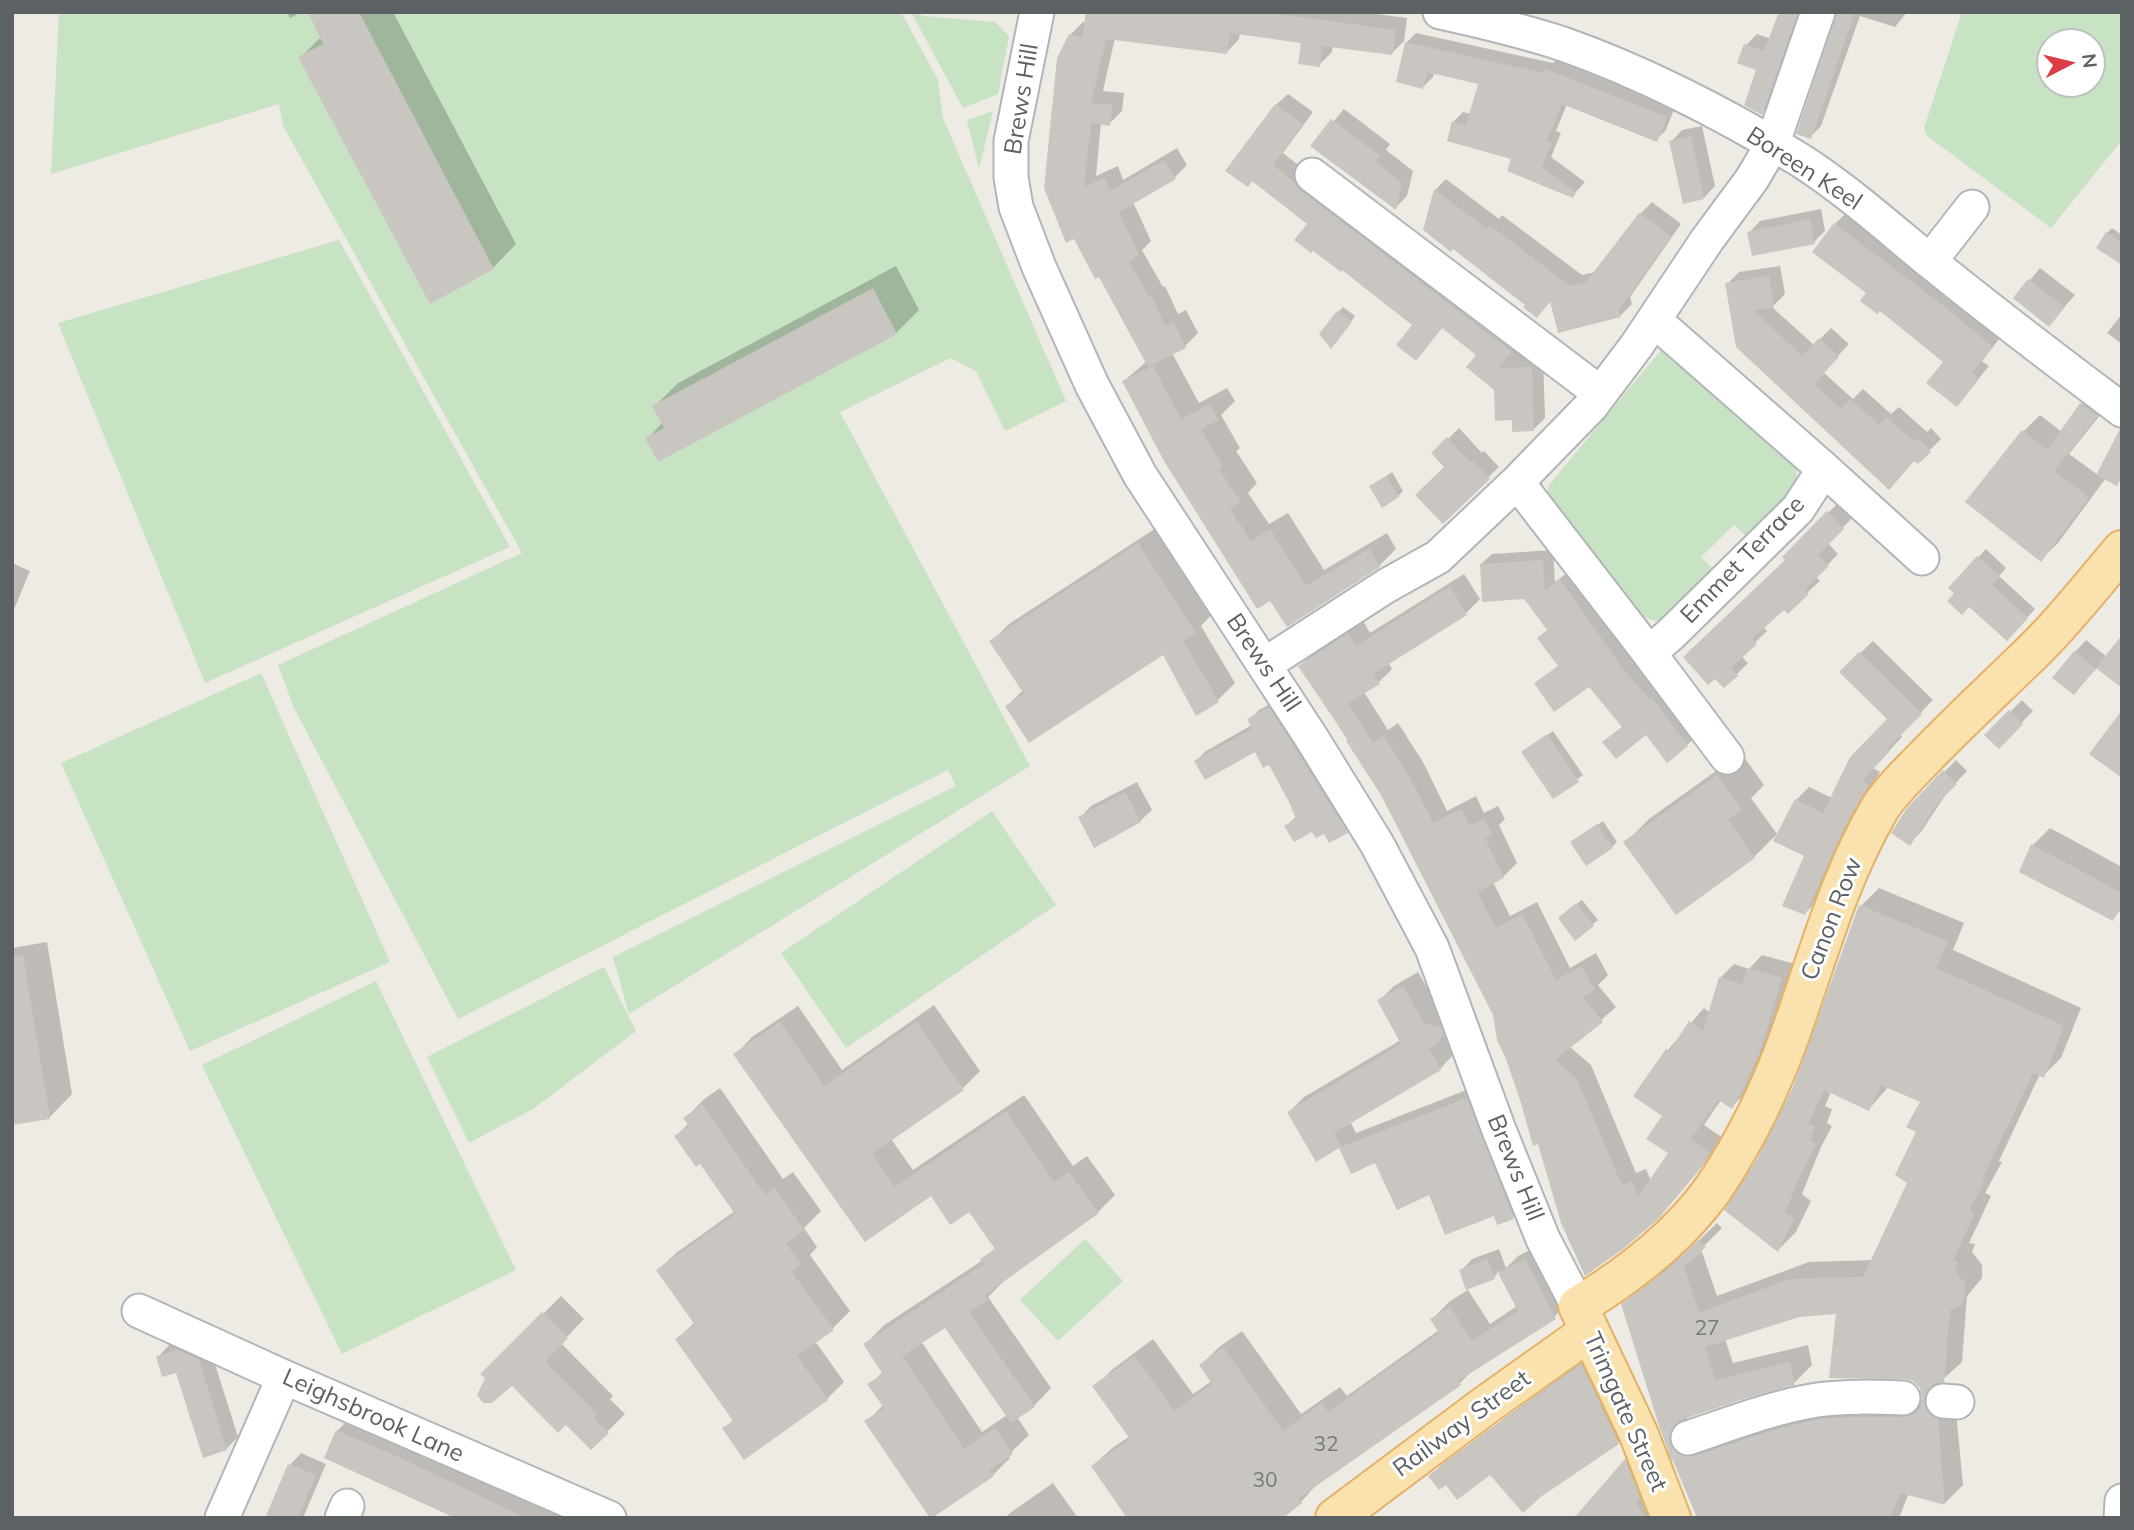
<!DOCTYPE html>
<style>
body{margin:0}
#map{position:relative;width:2134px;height:1530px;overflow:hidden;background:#eeeae4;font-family:Mulish,sans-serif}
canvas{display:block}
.frame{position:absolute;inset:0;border:14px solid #5c6164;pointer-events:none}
.north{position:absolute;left:2036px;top:28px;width:70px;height:70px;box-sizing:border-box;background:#fff;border:2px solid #bec0c1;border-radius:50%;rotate:83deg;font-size:19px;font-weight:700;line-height:28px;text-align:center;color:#5c6164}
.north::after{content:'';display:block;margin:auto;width:24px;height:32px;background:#dc3c46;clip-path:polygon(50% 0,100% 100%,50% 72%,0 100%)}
</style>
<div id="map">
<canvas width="2134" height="1530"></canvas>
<div class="frame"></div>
<div class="north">N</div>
</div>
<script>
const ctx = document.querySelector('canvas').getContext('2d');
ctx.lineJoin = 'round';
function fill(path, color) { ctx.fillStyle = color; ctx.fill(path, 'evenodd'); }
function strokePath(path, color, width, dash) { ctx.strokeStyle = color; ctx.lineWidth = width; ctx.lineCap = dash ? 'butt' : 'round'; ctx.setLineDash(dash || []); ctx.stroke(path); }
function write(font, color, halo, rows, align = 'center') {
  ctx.font = font + ' Mulish,sans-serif'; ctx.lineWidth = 6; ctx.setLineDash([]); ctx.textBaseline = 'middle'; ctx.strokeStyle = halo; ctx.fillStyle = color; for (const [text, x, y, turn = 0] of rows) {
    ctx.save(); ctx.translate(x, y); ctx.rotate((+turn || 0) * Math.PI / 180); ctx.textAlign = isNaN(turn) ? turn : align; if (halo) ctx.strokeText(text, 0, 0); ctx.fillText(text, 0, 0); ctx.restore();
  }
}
fill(new Path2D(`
 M59,12H901L938,80L943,118L1066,401L1005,431L976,371L951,358L840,412L1030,766L629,1014L613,957L956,786L948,770L458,1019L294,708L278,665L522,553L283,126L279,104L51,174Z
 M911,12L924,16L995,22L1009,36L998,94L963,108Z
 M1962,12H2122V140L2051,228L1926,135L1924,128ZM2092,42V84H2050V42Z
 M993,111L979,169L967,120Z
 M339,240L510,547L205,683L58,323Z
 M1662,349L1793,454C1807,498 1779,512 1750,540L1734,525L1701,557L1717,573L1662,623L1641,616L1546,498L1549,485Z
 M261,673L390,962L190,1051L61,763Z
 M992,811L1056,905L846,1048L781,953Z
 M604,967L636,1031L533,1109L469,1143L427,1057Z
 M376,981L516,1270L342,1354L202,1065Z
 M1085,1239L1123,1281L1058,1341L1020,1300Z`), '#c7e3c3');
fill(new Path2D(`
 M287,12H302L290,18Z
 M309,12H393L516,244L493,268L300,58L321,37Z
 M1088,12H1363L1407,18L1404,41L1392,53L1333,45L1332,52L1319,65L1303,42L1240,33L1239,39L1227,52L1115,38L1103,91L1124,93L1122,111L1109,124L1101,123L1096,176L1118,166L1123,180L1177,148L1187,165L1175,177L1133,202L1151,241L1142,250L1163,287L1165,286L1178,314L1186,310L1198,333L1185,346L1172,353L1199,403L1227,388L1235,401L1221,415L1240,448L1236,451L1257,483L1248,493L1269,524L1288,513L1324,570L1387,533L1396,549L1379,566L1287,625L1124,381L1147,361L1100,274L1075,237L1070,35L1083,22L1086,23Z
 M1781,12H1804L1773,102L1762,113L1759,69L1746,45L1757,34L1771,39Z
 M1838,12H1907L1895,27L1860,16L1821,126L1810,137Z
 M1416,33L1553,63L1556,60L1675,107L1666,130L1656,140L1567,104L1556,131L1561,133L1551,157L1585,182L1572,196L1453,122L1463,112L1471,114L1480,82L1434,72L1433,77L1423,87L1406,43Z
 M1288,94L1313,112L1283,153L1543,357L1545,418L1534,429L1514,419L1478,354L1443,327L1416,359L1415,325L1310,223L1253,179L1276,105Z
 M1344,109L1390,144L1386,150L1413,171L1407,196L1396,207L1313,146Z
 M1702,126L1715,186L1704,198L1671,142L1682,130Z
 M1446,179L1499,219L1502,215L1582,275L1596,272L1640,214L1652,202L1681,224L1630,297L1632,304L1620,316L1552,300L1537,316L1527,304L1453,247L1425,229L1435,190Z
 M1821,209L1825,231L1814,242L1749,233L1760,221Z
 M1846,213L2003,334L1982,361L1989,366L1957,405L1946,361L1869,293L1835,224Z
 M2112,228L2122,235V263L2107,233Z
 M896,266L919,310L896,333L648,438L663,422L655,406L678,383Z
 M1780,266L1785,294L1772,307L1814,345L1831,328L1849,344L1823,372L1853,399L1863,389L1891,414L1899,407L1927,432L1931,428L1941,439L1918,462L1915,460L1889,488L1727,284L1739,272Z
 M2040,268L2075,295L2049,324L2015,298Z
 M1343,307L1355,316L1336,342L1338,312Z
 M2122,314V344L2107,333Z
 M2098,387L2113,399L2069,454L2098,475L2122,432V478L2116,483L2106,478L2058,543L2041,559L1967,502L2024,431L2040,415L2062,432L2082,404Z
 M1459,428L1482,453L1484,451L1499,467L1443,521L1446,467L1433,454Z
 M1392,472L1403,491L1398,496L1371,487Z
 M1840,501L1854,516L1828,543L1838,554L1816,577L1820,581L1808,592L1788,611L1784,607L1763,627L1767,631L1741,656L1748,663L1725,686L1715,676L1787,559L1785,557Z
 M1156,528L1212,614L1201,626L1235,683L1218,700L1163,652L1007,706L1023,690L992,641L1009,624Z
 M1986,549L2006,568L1999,576L2035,609L2015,631L1950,588Z
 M1553,550L1555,582L1571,570L1698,735L1687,745L1647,733L1605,742L1623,726L1590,685L1536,684L1559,665L1548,629L1525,598L1481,564L1492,554Z
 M12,563L30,571L12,614Z
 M1464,574L1480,599L1466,613L1388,662L1392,669L1378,683L1364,692L1388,730L1398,723L1423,762L1447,811L1476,796L1484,813L1498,806L1505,819L1499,825L1517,863L1503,877L1493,882L1510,916L1537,902L1570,968L1596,953L1608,975L1598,985L1616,1007L1570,1047L1591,1065L1636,1173L1646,1169L1651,1181L1670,1153L1664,1116L1667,1051L1704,1008L1710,1013L1720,978L1734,964L1749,969L1762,955L1795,964L1773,1038L1746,1093L1732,1106L1721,1100L1704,1125L1723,1138L1714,1152L1657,1217L1539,1141L1495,1014L1383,795L1300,666L1314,652L1363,621L1370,633Z
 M2086,640L2107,657L2074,693L2075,652Z
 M1873,641L1933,700L1900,734L1902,737L1873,768L1880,772L1858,811L1818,900L1805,913L1806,855L1796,800L1809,787L1832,798L1889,719L1841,672Z
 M1279,699L1356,821L1346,831H1324L1286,826L1297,816L1269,762L1256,750L1196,761L1206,751L1252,725L1249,720L1259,710Z
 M2022,700L2033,711L1999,746L1987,735Z
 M1553,731L1583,775L1554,797L1524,752Z
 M1741,753L1764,785L1751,798L1777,834L1754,857L1626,842L1649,819Z
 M1956,760L1967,771L1948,791L1921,832L1909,844L1908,809Z
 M1137,782L1152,810L1140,821L1080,818L1091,806Z
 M1603,821L1617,842L1612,847L1578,838Z
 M2050,828L2122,867V909L2112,919L2033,845Z
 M1879,888L1964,923L1953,950L2081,1008L2061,1058L2043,1076L2040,1074L1999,1161L2002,1162L1985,1193L1991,1196L1969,1243L1975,1244L1972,1252L1982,1265V1278L1967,1296L1962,1362L1941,1381L1944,1392L1955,1401L1963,1485L1945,1503L1909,1493L1899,1518H1699L1683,1482L1623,1305L1641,1287L1689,1250L1717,1223L1722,1228L1701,1249L1717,1296L1809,1262L1873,1260L1910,1182L1922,1102L1889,1086L1869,1109L1831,1092L1825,1106L1832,1109L1827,1123L1832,1126L1821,1147L1802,1194L1811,1201L1796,1232L1778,1250L1768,1142L1794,1088L1861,906ZM1838,1312L1922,1389L1924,1400L1869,1399L1687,1425V1416L1794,1383L1812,1365L1808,1345L1733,1363L1725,1339L1799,1316Z
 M1582,900L1598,920L1592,925L1565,913Z
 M47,942L72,1094L49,1118L12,1124V948Z
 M1418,972L1439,1008L1454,1024L1444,1035L1454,1054L1440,1069L1350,1121L1356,1133L1482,1084L1528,1202L1513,1217L1495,1214L1430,1192L1375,1161L1352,1172L1340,1146L1289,1112L1304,1097L1401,1040L1379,1001L1394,986Z
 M934,1005L980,1071L963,1088L891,1139L913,1170L1024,1095L1073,1166L1087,1156L1115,1195L1098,1212L1004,1281L988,1297L1051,1388L1034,1406L1017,1417L1029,1435L1008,1455L1010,1458L993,1475L867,1422L883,1405L870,1385L883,1371L866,1344L883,1326L983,1260L996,1247L969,1210L931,1194L866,1240L735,1055L752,1037L798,1006L842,1070ZM945,1326L1007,1415L982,1432L921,1341Z
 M720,1088L783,1179L793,1172L821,1211L804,1228L817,1247L810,1255L850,1311L832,1329L815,1341L844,1382L827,1399L724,1429L734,1419L677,1339L695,1322L658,1270L676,1253L735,1211L700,1161L676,1136L689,1123L686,1118L703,1100Z
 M1543,1243L1572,1299L1554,1317L1474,1369L1460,1383L1318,1483L1301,1502L1093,1466L1111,1449L1130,1436L1095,1387L1113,1369L1153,1339L1193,1394L1212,1381L1201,1365L1219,1347L1242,1331L1301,1414L1340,1387L1347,1396L1439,1330L1432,1319L1450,1301L1468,1290L1490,1324L1517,1306L1499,1271L1494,1277L1461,1271L1472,1259L1499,1249L1506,1268L1518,1256Z
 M561,1296L584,1319L561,1343L613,1396L610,1399L625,1414L591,1448L566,1423L512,1384L487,1378L483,1374Z
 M190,1339L210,1348L238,1437L226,1449L177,1371L158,1357L169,1345Z
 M1595,1352L1632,1429L1618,1443L1446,1483L1430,1476L1444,1463Z
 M348,1420L564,1518H458L337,1431Z
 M1647,1439L1679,1518H1575L1626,1460Z
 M301,1453L326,1464L303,1518H267L290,1465Z
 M1053,1483L1078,1518H1005L1010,1513Z`), '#0003');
fill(new Path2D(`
 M308,12H359L494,269L430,304L298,57L323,44Z
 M1086,12H1263L1396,30L1392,55L1322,46L1320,67L1298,64L1301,43L1230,33L1227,54L1106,39L1091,103L1112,105L1110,126L1091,123L1084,187L1105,178L1110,191L1164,160L1176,179L1119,212L1139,255L1129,261L1150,298L1152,297L1165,326L1173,321L1186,348L1148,367L1099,277L1095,279L1074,239L1066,243L1044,188L1057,58L1069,34L1082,37Z
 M1779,12H1798L1762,115L1744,105L1756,70L1737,63L1744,44L1764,51Z
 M1837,12H1855L1811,139L1796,134Z
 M1405,42L1543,73L1545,69L1667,117L1657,142L1562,104L1547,141L1552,143L1542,167L1576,193L1573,198L1507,171L1511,159L1447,141L1452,121L1466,125L1478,84L1427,72L1423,89L1396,82Z
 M1275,104L1303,124L1273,165L1294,182L1300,190L1512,352L1498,368L1532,367L1534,431L1512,432V420L1495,421L1494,390L1466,367L1476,355L1442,328L1416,361L1396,345L1412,325L1342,270L1341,272L1313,251L1311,253L1294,240L1307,224L1252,181L1248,187L1225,171Z
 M1331,119L1380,156L1376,162L1402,183L1396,210L1310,146Z
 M1691,136L1704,199L1683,204L1669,141Z
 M1434,189L1487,229L1490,225L1570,286L1586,282L1639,213L1671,236L1619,310L1621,317L1558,333L1550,301L1537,318L1523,307L1525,305L1453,249L1451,252L1423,230Z
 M1810,219L1815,244L1752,256L1747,232Z
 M1834,223L1940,303L1993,347L1972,373L1979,379L1957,407L1926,383L1943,362L1880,311L1877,314L1860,301L1866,293L1812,252Z
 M2106,232L2122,243V265L2096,248Z
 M1769,276L1774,307L1754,311L1802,356L1819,338L1839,357L1814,384L1841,409L1850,399L1879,425L1886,417L1914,442L1918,438L1931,452L1918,464L1914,461L1889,490L1736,347L1725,283Z
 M2028,279L2065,307L2049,327L2013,298Z
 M873,288L897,334L658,462L645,438L664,428L652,406Z
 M1337,311L1352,322L1331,349L1319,334Z
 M1153,366L1181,419L1210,404L1218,420L1201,429L1223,467L1219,469L1241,502L1230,509L1251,541L1270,529L1306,586L1369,549L1380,567L1287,627L1270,601L1257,609L1164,461L1122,381Z
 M2080,403L2098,416L2054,471L2089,497L2041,562L1965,502L2022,430L2047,450Z
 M2120,429H2122V476L2117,486L2096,475Z
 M1447,437L1470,462L1472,460L1490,479L1443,524L1415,495L1444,467L1431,453Z
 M1386,476L1399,497L1382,508L1369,486Z
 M1827,511L1844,529L1818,555L1829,566L1805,589L1809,594L1788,614L1784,610L1752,639L1757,644L1731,668L1738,676L1724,688L1715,679L1708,685L1683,657L1785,560L1782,557Z
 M1138,543L1196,633L1183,641L1219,702L1196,716L1163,655L1029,743L1005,706L1024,694L989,641Z
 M1977,556L2000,577L1992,585L2028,618L2007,641L1969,607L1962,615L1947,601L1954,593L1948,588Z
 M1543,560L1545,590L1560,579L1620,665L1649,699L1651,697L1688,746L1667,763L1646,735L1616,759L1602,742L1622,727L1589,687L1554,712L1534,683L1558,666L1537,638L1547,630L1524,599L1482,602L1480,564Z
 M1450,586L1467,615L1373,674L1380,684L1348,703L1373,743L1384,736L1409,776L1433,823L1461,809L1470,826L1484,819L1492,835L1485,838L1504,878L1477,892L1496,928L1522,914L1556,980L1581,966L1595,990L1583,997L1603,1022L1555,1060L1577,1079L1622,1186L1632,1181L1638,1197L1668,1153L1646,1139L1662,1116L1633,1096L1666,1049L1669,1052L1689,1021L1703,1031L1719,977L1742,984L1747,968L1782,978L1759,1054L1743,1090L1732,1109L1718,1100L1691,1139L1710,1153L1701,1168L1658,1219L1623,1249L1585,1276L1561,1223L1538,1144L1533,1146L1521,1103L1506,1059L1497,1040L1493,1015L1381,795L1346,741L1348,740L1298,666L1348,633L1356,646Z
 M2122,635V688L2096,668Z
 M2074,651L2096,668L2074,695L2052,678Z
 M1859,652L1922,714L1888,748L1890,751L1862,781L1869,785L1845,826L1805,915L1782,906L1804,856L1773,841L1795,799L1823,813L1850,757L1887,719L1839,672Z
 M1269,707L1348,833L1329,843L1324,834L1316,838L1312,832L1294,842L1284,826L1296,819L1289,802L1269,765L1263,768L1255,752L1205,780L1194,761L1252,729L1247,719Z
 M2009,710L2023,724L1999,749L1984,735Z
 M2122,710V778L2089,754Z
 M1547,734L1579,782L1553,799L1521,752Z
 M1943,770L1957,784L1937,804L1910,846L1891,833L1907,808Z
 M1717,775L1742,810L1728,820L1755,858L1676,915L1623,842Z
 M1125,792L1141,822L1094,848L1078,817Z
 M1597,824L1613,848L1586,866L1570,842Z
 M2031,844L2122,893V904L2113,921L2019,872Z
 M1576,903L1594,926L1575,941L1558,918Z
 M1859,905L1948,941L1936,968L2064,1026L2044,1078L2033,1073L1982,1179L1985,1181L1969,1211L1974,1214L1953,1261L1958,1262L1955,1271L1965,1283V1297L1962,1304L1950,1310L1944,1382L1935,1383L1928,1390L1924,1400L1926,1410L1938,1419L1945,1505L1900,1493L1890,1518H1697L1660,1429L1621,1304L1669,1268L1698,1240L1706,1247L1684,1267L1699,1313L1789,1279L1863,1277L1907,1183L1895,1175L1916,1132L1906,1127L1920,1102L1881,1085L1869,1111L1824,1090L1808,1124L1815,1127L1810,1141L1816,1144L1804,1167L1785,1212L1794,1219L1778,1252L1724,1210L1757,1159L1793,1087ZM1836,1314L1829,1378L1904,1379L1913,1381L1920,1388L1922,1398L1920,1408L1913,1415L1902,1417H1850L1820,1419L1773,1430L1694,1456L1684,1457L1675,1452L1670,1444L1669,1434L1674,1425L1681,1420L1746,1398L1795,1385L1790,1362L1715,1380L1705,1347L1799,1317Z
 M23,955L50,1119L12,1125V956Z
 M1403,986L1424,1023L1441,1027L1443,1032L1440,1041L1429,1049L1441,1070L1334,1133L1341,1147L1467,1098L1514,1219L1497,1225L1494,1216L1445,1235L1429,1195L1397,1210L1375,1163L1351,1174L1339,1148L1316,1162L1287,1112L1401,1044L1377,1000Z
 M780,1022L824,1086L916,1022L964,1090L872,1154L895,1187L1006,1111L1054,1182L1069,1172L1099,1213L985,1295L988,1300L969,1312L1035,1407L1011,1423L945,1328L902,1356L964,1449L995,1428L1013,1454L989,1470L994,1476L932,1518H930L864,1421L884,1408L867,1384L883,1374L863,1344L984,1264L980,1259L995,1249L969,1212L950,1225L931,1196L865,1242L733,1054Z
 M702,1104L765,1195L775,1188L804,1230L786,1243L801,1265L792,1272L834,1330L797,1356L828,1400L744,1460L722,1428L733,1421L675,1339L695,1325L656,1270L735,1214L700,1164L696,1167L674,1136L689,1126L683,1118Z
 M1487,1259L1495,1279L1466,1290L1459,1270Z
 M1525,1259L1556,1319L1458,1381L1461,1385L1299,1498L1302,1503L1283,1518H1127L1091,1466L1130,1439L1092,1386L1135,1356L1174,1411L1212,1384L1199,1365L1223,1347L1283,1431L1322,1403L1328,1412L1439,1333L1430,1319L1450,1307L1472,1341L1518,1311L1498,1273Z
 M542,1312L568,1338L545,1362L597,1414L594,1418L609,1433L591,1450L566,1425L558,1433L512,1386L492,1403H483L477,1395L485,1378L480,1374Z
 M177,1350L199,1360L227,1450L203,1458L176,1373L162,1377L156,1356Z
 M1581,1364L1619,1444L1542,1496L1523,1513L1490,1475L1457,1500L1446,1485L1439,1490L1428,1476Z
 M336,1430L407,1461L526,1518H455L324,1458Z
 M1625,1459L1640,1498L1636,1502L1645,1518H1574Z
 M288,1464L316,1475L308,1493L298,1518H265Z`), '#c9c5c1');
strokePath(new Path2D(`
 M1666,1445L1688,1438`), '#cac8c4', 33, [33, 17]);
const minor = new Path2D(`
 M1037,12L1011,141V177L1016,207L1039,267L1092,385L1140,475L1311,737L1377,844L1432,948L1499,1130L1543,1239L1578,1306
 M1440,12C1481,21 1523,31 1563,44C1645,73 1726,115 1800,160C1847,190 1890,229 1933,264C1995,314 2058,362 2122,410
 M1312,175L1600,393
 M1930,261L1972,207
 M1824,469L1922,558
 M1517,482L1649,653L1671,634L1798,509L1824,469L1654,320
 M1649,653L1727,757
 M1264,665L1386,586L1438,557L1517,482L1591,406L1637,345L1707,240L1752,179L1772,145L1818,12
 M139,1311L284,1377L609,1518
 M1943,1401L1957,1402
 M1688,1438C1730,1424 1773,1407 1817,1400C1846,1396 1874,1397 1903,1398
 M222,1518L284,1377
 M342,1518L347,1506
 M2121,1518L2122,1501`);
const major = new Path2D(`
 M1335,1518L1486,1405L1590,1331
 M1671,1518L1639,1435L1578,1306C1629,1276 1686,1231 1719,1180C1745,1140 1770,1089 1787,1043C1816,964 1837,881 1880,808C1892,789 1910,773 1925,757C1956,725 1988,695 2020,664C2057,630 2089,589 2122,550`);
strokePath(minor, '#b2b5b8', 37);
strokePath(major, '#e6b065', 42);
strokePath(minor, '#fff', 33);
strokePath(major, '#f9e2ae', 38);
write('21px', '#777a7b', null, [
 ["27",1707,1329],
 ["32",1326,1445],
 ["30",1265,1481]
]);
write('24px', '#5c6164', '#fff', [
 ["Brews Hill",1022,99,-81],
 ["Boreen Keel",1804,169,33],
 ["Emmet Terrace",1743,560,-46],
 ["Brews Hill",1263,663,56],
 ["Canon Row",1832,919,-69],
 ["Brews Hill",1515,1168,68],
 ["Trimgate Street",1625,1412,66],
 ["Leighsbrook Lane",373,1416,24],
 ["Railway Street",1462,1424,-36]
]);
</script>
